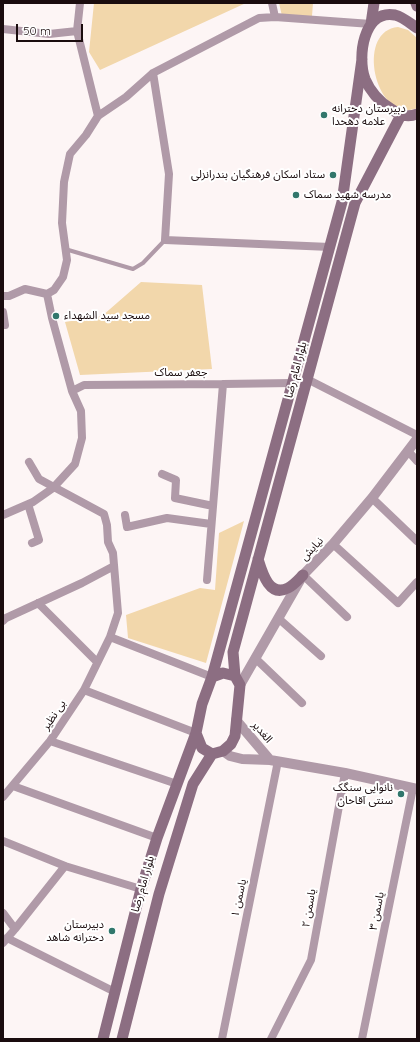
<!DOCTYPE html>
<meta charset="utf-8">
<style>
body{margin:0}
#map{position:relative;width:420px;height:1042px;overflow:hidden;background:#fdf5f5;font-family:Quicksand,sans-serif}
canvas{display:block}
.frame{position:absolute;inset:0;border:4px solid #1a0c0e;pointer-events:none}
.scale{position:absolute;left:16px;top:24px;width:67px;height:18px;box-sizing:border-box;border:2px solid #1a0c0e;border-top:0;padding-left:5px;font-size:12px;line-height:14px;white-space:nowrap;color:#1a0c0e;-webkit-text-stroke:3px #fff;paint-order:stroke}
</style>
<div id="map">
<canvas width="420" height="1042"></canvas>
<div class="frame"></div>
<div class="scale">50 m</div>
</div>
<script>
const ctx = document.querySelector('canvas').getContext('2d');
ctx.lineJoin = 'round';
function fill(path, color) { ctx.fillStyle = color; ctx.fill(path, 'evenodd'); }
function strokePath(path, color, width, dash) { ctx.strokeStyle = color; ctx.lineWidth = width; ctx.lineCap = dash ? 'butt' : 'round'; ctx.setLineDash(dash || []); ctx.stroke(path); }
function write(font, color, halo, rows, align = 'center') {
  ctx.font = font + ' Quicksand,"Noto Sans Arabic",sans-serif'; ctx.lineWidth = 4; ctx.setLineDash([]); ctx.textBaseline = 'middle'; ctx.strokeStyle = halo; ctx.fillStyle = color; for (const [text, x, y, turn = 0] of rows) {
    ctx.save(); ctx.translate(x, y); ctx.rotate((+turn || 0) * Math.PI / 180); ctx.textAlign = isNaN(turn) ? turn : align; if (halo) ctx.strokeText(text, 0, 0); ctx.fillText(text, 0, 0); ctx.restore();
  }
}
fill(new Path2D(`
 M94,3H246L100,70L89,52Z
 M279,3H313L312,16H282Z
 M398,27L408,30L417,38V108C376,125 354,31 398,27Z
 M141,282L202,285L212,369L80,375L65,322L102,316Z
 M244,521L206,663L128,638L126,615L200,588L215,590L219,533Z`), '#f2d7ab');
strokePath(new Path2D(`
 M65,249L133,269L143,263L165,240`), '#b09aa8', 4);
strokePath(new Path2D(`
 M80,3L77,31L98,116
 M272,3L275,17
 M3,29L49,34L77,31
 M153,73L169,174L165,240L330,247
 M3,296H9L25,289L47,294
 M3,312L5,325
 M307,379L417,435
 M72,391L84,385L223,384L292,383
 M408,451L417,461
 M162,474L176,480L175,498L213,506
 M372,498L417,541
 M28,504L39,540L32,543
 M3,515L33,502L53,488L75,464L82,438L81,411L72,391L52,318L47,294L54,290L63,277L67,260L62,223L64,182L70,154L86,135L98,116L126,97L153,73L259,18L275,17L371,24
 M125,515L127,527L167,518L211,524
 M333,544L398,603L417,582
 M303,575L347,617
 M207,580L223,384
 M38,603L97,662
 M278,618L321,656
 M3,621L6,618L82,583L114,566
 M110,637L212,677
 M255,658L302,703
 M84,690L196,733
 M50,741L177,784
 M13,786L157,838
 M3,797L50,741L84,690L110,637L118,613L113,553L108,542L107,525L104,514L39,479L29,462
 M3,841L65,866L141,889
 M3,913L15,929
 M7,938L115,992
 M3,943L15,929L65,866
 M222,1039L278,761
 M271,1039L311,960L345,773
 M362,1039L413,788`), '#b09aa8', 8);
strokePath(new Path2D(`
 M240,685L303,575L333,544L372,498L417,439
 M236,720L270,760
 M223,751L230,756L242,759L270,760L345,773L417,789`), '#b09aa8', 10);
strokePath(new Path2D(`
 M416,3L417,6
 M371,24L374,3
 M417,28C411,24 403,17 395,15C363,9 357,58 365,79C370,91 380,102 391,109C400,115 407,118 417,114
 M258,559C262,572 269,598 288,588C294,585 299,579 303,575
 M235,676L233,652L355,203L401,115
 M212,677L223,673L235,676L240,685L235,736L231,744L223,751L212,754L202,748L196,733L202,704L212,677L342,202L362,59
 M103,1039L141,889L157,838L196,733
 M122,1039L159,894L193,784L212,754`), '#8c6e82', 11);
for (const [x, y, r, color] of [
 [324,115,4,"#31776c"],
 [333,175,4,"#31776c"],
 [296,195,4,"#31776c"],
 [56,316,4,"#31776c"],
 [401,794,4,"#31776c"],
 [112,931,4,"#31776c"]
]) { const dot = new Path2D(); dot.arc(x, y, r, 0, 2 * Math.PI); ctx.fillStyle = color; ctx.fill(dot); strokePath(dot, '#fff', 1.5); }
write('11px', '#1a0c0e', '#fff', [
 ["دبیرستان دخترانه",332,109],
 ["علامه دهخدا",332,122],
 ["ستاد اسکان فرهنگیان بندرانزلی",325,175,"right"],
 ["مدرسه شهید سماک",304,195],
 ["مسجد سید الشهداء",64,316],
 ["نانوایی سنگک",393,788,"right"],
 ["سنتی آقاخان",393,801,"right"],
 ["دبیرستان",104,925,"right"],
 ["دخترانه شاهد",104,938,"right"]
], 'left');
write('11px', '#1a0c0e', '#fff', [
 ["بلوار امام رضا",296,370,-75],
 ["جعفر سماک",181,373],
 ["نیایش",312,549,-47],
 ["بی نظیر",54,715,-56],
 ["الغدیر",262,732,50],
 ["بلوار امام رضا",143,884,-74],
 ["یاسمن ۱",239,898,-78],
 ["یاسمن ۲",309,908,-80],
 ["یاسمن ۳",377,911,-79]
]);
</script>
